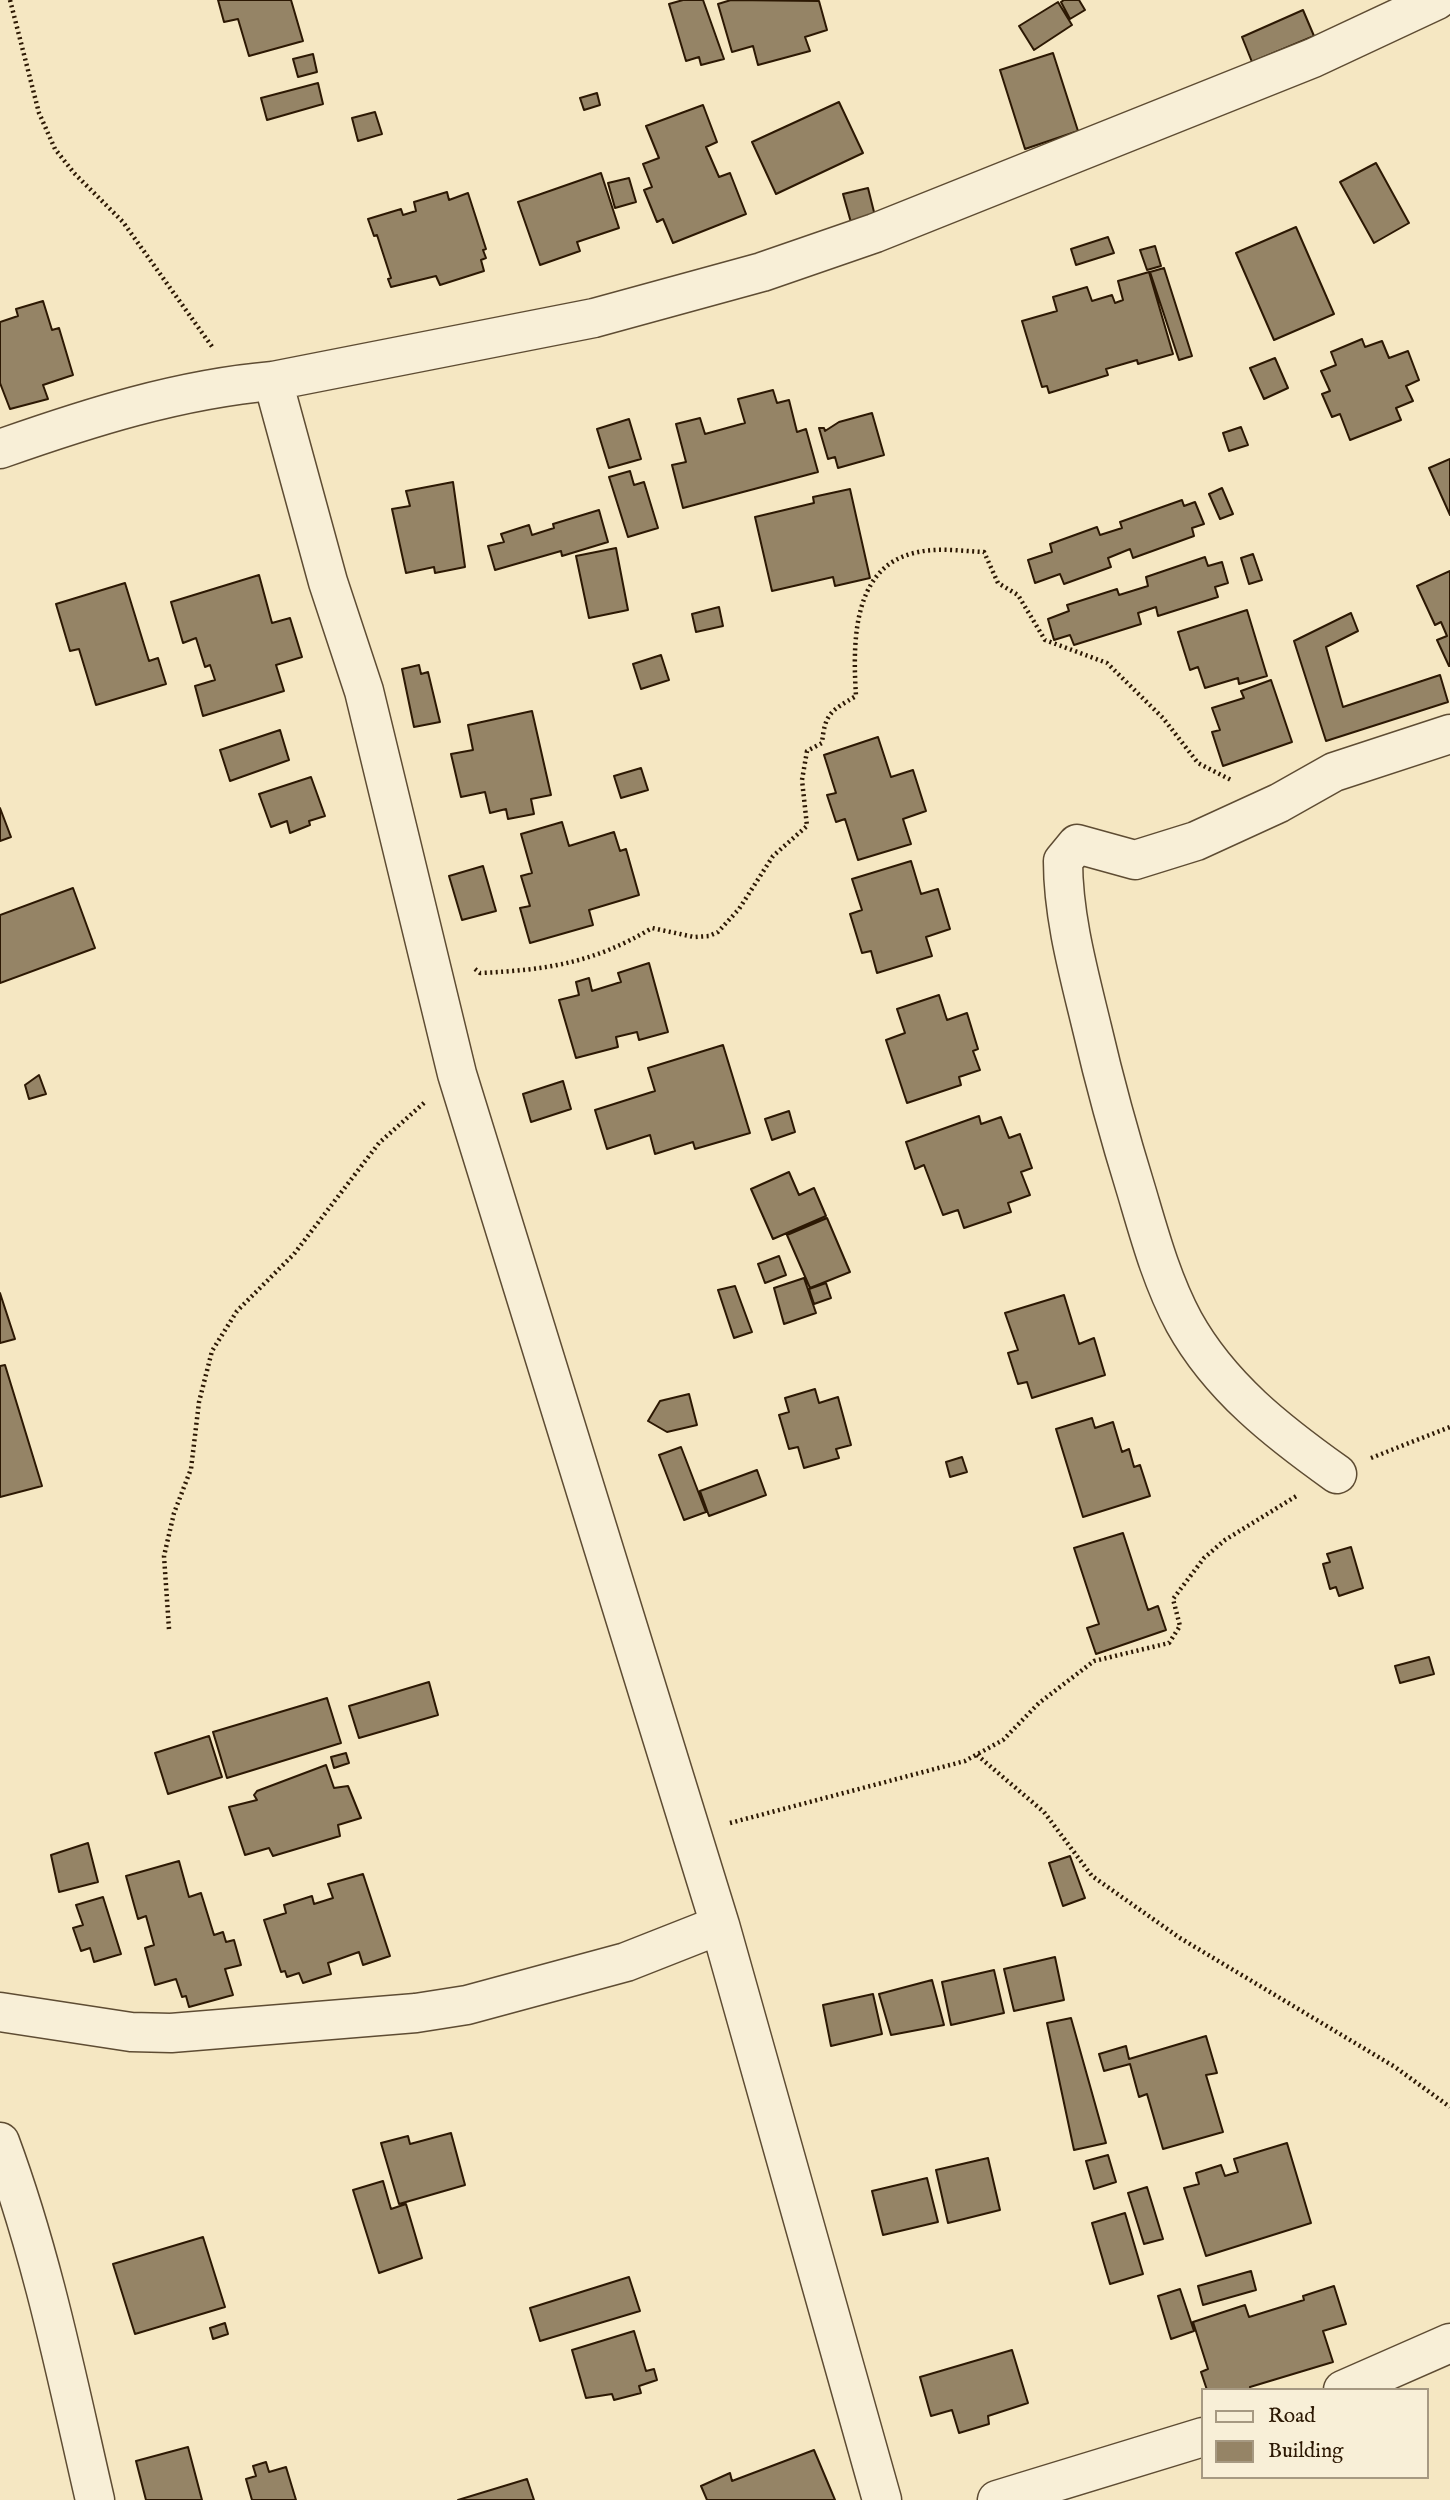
<!DOCTYPE html>
<style>
body{margin:0}
#map{position:relative;width:1450px;height:2500px;overflow:hidden;background:#f5e7c2;font-family:"IM FELL English",serif}
canvas{display:block}
.legend{position:absolute;left:1201px;top:2388px;width:228px;height:91px;box-sizing:border-box;background:#f8efd7;border:2px solid #a69982;margin:0;padding:9px 12px;list-style:none;font-size:21px;color:#2c1803}
.legend li{display:flex;align-items:center;gap:14px;height:35px}
.legend b{width:35px;border:2px solid #a69982}
</style>
<div id="map">
<canvas width="1450" height="2500"></canvas>
<ul class="legend">
<li><b style="height:9px;background:#f8efd7"></b>Road</li>
<li><b style="height:19px;background:#958466"></b>Building</li>
</ul>
</div>
<script>
const ctx = document.querySelector('canvas').getContext('2d');
ctx.lineJoin = 'round';
function fill(path, color) { ctx.fillStyle = color; ctx.fill(path, 'evenodd'); }
function strokePath(path, color, width, dash) { ctx.strokeStyle = color; ctx.lineWidth = width; ctx.lineCap = dash ? 'butt' : 'round'; ctx.setLineDash(dash || []); ctx.stroke(path); }
const building = new Path2D(`
 M218,0H291L303,41L249,56L238,19L224,22Z
 M683,0H703L724,59L701,65L699,57L686,61L669,4Z
 M731,0L819,1L827,30L805,37L810,51L758,65L753,46L732,52L718,4Z
 M1064,0H1079L1085,10L1070,19L1061,2Z
 M1058,2L1072,25L1034,50L1019,26Z
 M1303,10L1314,36L1252,62L1242,37Z
 M1053,53L1078,131L1025,149L1000,70Z
 M313,54L317,72L298,77L293,59Z
 M318,83L323,104L267,120L261,98Z
 M597,93L600,105L584,110L580,98Z
 M839,102L863,153L776,194L752,142Z
 M703,105L717,142L706,147L719,177L730,173L746,214L673,243L663,219L657,222L644,190L652,187L643,164L659,158L646,126Z
 M375,112L382,134L358,141L352,118Z
 M1376,163L1409,223L1374,243L1340,182Z
 M601,173L619,228L577,242L580,251L540,265L518,202Z
 M629,178L636,202L615,208L608,183Z
 M868,188L876,220L852,226L843,194Z
 M447,192L449,200L468,193L486,249L483,250L486,258L481,260L484,271L440,285L436,276L391,287L388,279L391,278L377,235L374,236L368,219L401,209L403,215L416,211L414,202Z
 M1296,227L1334,314L1274,340L1236,253Z
 M1108,237L1114,253L1076,265L1071,249Z
 M1155,246L1161,266L1147,270L1140,250Z
 M1164,268L1192,356L1179,360L1150,272Z
 M1149,272L1173,354L1138,364L1137,360L1106,369L1108,375L1049,393L1047,386L1042,387L1022,321L1057,311L1053,297L1087,287L1092,301L1112,295L1115,303L1123,300L1118,281Z
 M43,301L52,330L59,328L73,375L43,385L48,399L10,409L0,383V322L18,316L16,309Z
 M1362,339L1365,347L1382,341L1389,358L1408,351L1419,380L1406,386L1413,401L1396,408L1401,420L1350,440L1340,414L1332,417L1322,394L1330,391L1321,371L1336,365L1331,352Z
 M1275,358L1288,388L1264,399L1250,368Z
 M773,390L777,403L789,400L797,432L806,429L818,472L683,508L672,465L686,462L676,424L700,418L705,434L745,423L738,399Z
 M872,413L884,455L838,468L835,457L828,459L819,428H824L825,431L839,422Z
 M629,419L641,459L609,468L597,429Z
 M1241,427L1248,445L1229,451L1223,433Z
 M1450,459V515L1429,468Z
 M630,471L634,485L644,482L658,528L628,537L609,477Z
 M453,482L465,567L435,573L434,567L406,573L392,509L410,506L406,491Z
 M1222,488L1233,514L1220,519L1209,494Z
 M850,489L870,578L835,586L833,577L772,591L755,517L814,503L813,497Z
 M1182,500L1184,506L1195,502L1204,524L1192,528L1194,536L1133,558L1130,549L1108,558L1111,567L1064,584L1060,574L1035,583L1028,560L1052,552L1050,544L1097,527L1100,535L1122,528L1120,522Z
 M599,510L608,542L562,556L561,551L495,570L488,546L504,542L501,534L529,525L532,535L554,528L553,524Z
 M616,548L628,610L589,618L576,556Z
 M1253,554L1262,580L1249,584L1241,558Z
 M1205,557L1208,566L1222,562L1228,583L1215,587L1218,597L1158,616L1156,607L1138,613L1141,624L1074,645L1070,635L1054,640L1048,619L1069,611L1067,605L1117,589L1119,595L1148,586L1146,577Z
 M1450,571V666H1449L1437,640L1447,636L1441,622L1435,625L1417,586Z
 M259,575L272,623L290,618L302,657L276,665L284,691L203,716L195,686L215,680L210,665L205,667L196,638L183,643L171,602Z
 M125,583L149,661L158,658L166,684L96,705L79,649L70,651L56,604Z
 M719,607L723,626L696,632L692,614Z
 M1247,610L1267,676L1239,684L1238,678L1205,688L1198,667L1190,670L1178,632Z
 M1351,613L1358,631L1326,647L1343,707L1440,675L1448,702L1326,741L1294,641Z
 M661,655L669,680L641,689L633,664Z
 M419,665L421,674L428,672L440,722L414,727L402,669Z
 M1271,680L1292,742L1223,766L1212,732L1220,730L1212,708L1244,698L1241,691Z
 M532,711L551,795L531,799L534,814L508,819L506,809L490,813L485,792L461,797L451,754L473,750L468,725Z
 M280,730L289,760L230,781L220,750Z
 M878,737L891,777L913,770L926,811L903,819L911,844L858,860L845,819L836,822L827,795L836,793L824,755Z
 M641,768L648,790L621,798L614,776Z
 M311,777L325,816L309,821L310,825L290,833L287,821L271,827L259,794Z
 M0,808L11,837L0,841Z
 M562,822L569,846L614,832L620,851L626,849L639,895L589,910L593,925L530,943L520,908L530,906L521,876L532,873L521,834Z
 M911,861L921,894L938,889L950,929L926,937L932,956L877,973L871,951L862,953L850,914L862,910L852,879Z
 M483,866L496,911L462,920L449,876Z
 M73,888L95,948L0,983V915Z
 M649,963L668,1032L639,1040L637,1032L616,1037L618,1047L576,1058L559,1000L579,995L576,982L589,978L592,991L621,982L618,973Z
 M939,995L947,1020L967,1013L978,1049L973,1051L980,1070L959,1077L961,1085L907,1103L886,1040L905,1033L897,1009Z
 M723,1045L750,1133L695,1149L693,1142L655,1154L650,1135L607,1149L595,1110L655,1091L648,1068Z
 M39,1075L46,1094L29,1099L25,1085Z
 M563,1081L571,1109L531,1122L523,1094Z
 M789,1111L795,1132L772,1140L765,1119Z
 M979,1116L981,1124L1001,1117L1009,1138L1020,1134L1032,1168L1021,1172L1030,1195L1008,1203L1011,1212L964,1228L958,1210L943,1215L924,1165L915,1169L906,1142Z
 M789,1172L799,1195L814,1188L826,1216L773,1239L751,1189Z
 M827,1218L850,1272L810,1288L787,1235Z
 M779,1256L786,1275L765,1283L758,1264Z
 M804,1278L816,1313L784,1324L774,1288Z
 M826,1283L831,1298L814,1304L809,1289Z
 M735,1286L752,1332L734,1338L718,1290Z
 M0,1293L15,1339L0,1343Z
 M1064,1295L1079,1344L1094,1338L1105,1375L1032,1398L1027,1382L1018,1384L1008,1353L1018,1350L1005,1313Z
 M5,1365L42,1486L0,1497V1366Z
 M815,1389L819,1403L838,1397L851,1445L836,1449L839,1458L804,1468L798,1447L789,1449L779,1415L789,1412L785,1398Z
 M689,1394L697,1425L667,1432L648,1421L660,1401Z
 M1092,1418L1095,1428L1113,1422L1122,1452L1129,1449L1134,1467L1140,1465L1150,1496L1083,1517L1056,1429Z
 M681,1447L706,1512L684,1520L659,1455Z
 M962,1457L967,1472L950,1477L946,1462Z
 M757,1470L766,1495L709,1516L700,1491Z
 M1123,1533L1148,1610L1158,1606L1166,1630L1096,1654L1087,1628L1099,1624L1074,1548Z
 M1351,1547L1363,1588L1339,1596L1336,1587L1330,1589L1323,1564L1330,1562L1327,1554Z
 M1429,1657L1434,1674L1400,1683L1395,1666Z
 M429,1682L438,1715L359,1738L349,1706Z
 M327,1698L341,1743L227,1778L213,1732Z
 M209,1736L222,1777L168,1794L155,1753Z
 M346,1753L349,1763L334,1768L331,1757Z
 M326,1765L334,1788L348,1786L361,1818L338,1825L340,1836L273,1856L269,1848L245,1855L229,1807L257,1800L254,1795L257,1791Z
 M88,1843L98,1882L59,1892L51,1855Z
 M1070,1856L1085,1898L1063,1906L1049,1863Z
 M179,1861L189,1897L201,1893L214,1935L223,1932L226,1942L234,1940L241,1965L225,1969L233,1995L189,2007L186,1996L182,1997L176,1979L155,1985L145,1948L154,1945L146,1916L138,1919L126,1876Z
 M363,1874L390,1956L363,1965L359,1952L328,1963L331,1974L303,1983L299,1973L287,1977L285,1971L281,1972L264,1920L286,1913L284,1905L312,1896L314,1904L333,1898L328,1884Z
 M103,1897L121,1954L94,1962L90,1948L81,1951L73,1928L83,1925L76,1905Z
 M1055,1957L1064,2000L1014,2011L1004,1969Z
 M994,1970L1004,2013L951,2025L942,1982Z
 M932,1980L944,2025L891,2035L879,1994Z
 M873,1994L882,2034L831,2046L823,2005Z
 M1071,2018L1106,2143L1074,2150L1047,2023Z
 M1206,2036L1217,2073L1206,2075L1223,2132L1163,2149L1147,2094L1139,2097L1130,2064L1104,2071L1099,2054L1126,2046L1129,2059Z
 M451,2133L465,2185L399,2204L381,2143L408,2136L410,2144Z
 M1287,2143L1311,2223L1206,2256L1184,2188L1199,2184L1196,2173L1221,2165L1225,2176L1238,2172L1234,2159Z
 M1108,2155L1116,2182L1094,2189L1086,2161Z
 M988,2158L1000,2210L948,2223L936,2170Z
 M927,2178L938,2222L883,2235L872,2191Z
 M383,2181L391,2209L406,2204L422,2258L379,2273L353,2190Z
 M1147,2187L1163,2239L1144,2244L1128,2193Z
 M1125,2213L1143,2274L1110,2284L1092,2223Z
 M203,2237L225,2307L135,2334L113,2264Z
 M1251,2271L1256,2290L1203,2305L1198,2286Z
 M629,2277L640,2311L540,2341L530,2308Z
 M1334,2286L1346,2324L1323,2331L1333,2362L1250,2387L1251,2390H1207L1201,2372L1208,2369L1193,2322L1245,2305L1249,2317L1304,2300L1303,2296Z
 M1180,2289L1194,2331L1171,2339L1158,2296Z
 M225,2323L228,2334L213,2339L210,2328Z
 M634,2331L646,2371L654,2369L657,2380L639,2386L641,2393L614,2400L612,2394L586,2398L572,2350Z
 M1012,2350L1028,2403L988,2416L989,2424L959,2433L952,2410L931,2416L920,2377Z
 M188,2447L202,2500H146L136,2461Z
 M814,2450L835,2500H707L701,2486L730,2473L732,2481Z
 M266,2462L269,2472L286,2467L296,2500H252L246,2479L256,2476L253,2466Z
 M527,2479L534,2500H458Z`);
fill(building, '#958466');
strokePath(building, '#2c1803', 2);
const street = new Path2D(`
 M273,381L328,582L364,691L457,1074L720,1925L882,2500
 M0,449C88,418 179,389 273,381L594,318L762,272L875,233L1313,58L1437,0
 M1337,1474C1278,1432 1220,1387 1184,1322C1162,1281 1150,1237 1137,1193C1120,1138 1105,1084 1092,1028C1079,974 1063,917 1063,861L1077,844L1135,860L1196,841L1279,803L1334,772L1450,734
 M0,2012L131,2032L171,2033L416,2013L467,2005L626,1962L720,1925
 M0,2142C43,2258 67,2379 95,2500
 M1343,2390L1450,2343
 M997,2500L1203,2437`);
strokePath(street, '#5e4c33', 41);
strokePath(new Path2D(`
 M10,0L39,113L55,149L74,173L123,222L213,348
 M475,969L480,973C546,970 594,963 652,928L694,937L709,936L718,932L739,909L773,856L807,826L802,780L807,751L822,743C825,713 831,711 856,696C853,646 851,568 914,553C936,547 961,551 984,552L998,583L1018,595L1045,640L1107,663L1163,718L1198,763L1231,780
 M1371,1458L1450,1427
 M169,1629L164,1556L174,1513L191,1469L199,1402L212,1351L237,1311L294,1254L379,1143L425,1102
 M977,1755L1044,1812L1092,1876L1180,1938L1395,2067L1450,2107
 M730,1823L965,1761L1003,1740L1039,1703L1094,1661L1169,1643L1180,1626L1173,1599L1204,1558L1225,1540L1298,1495`), '#2c1803', 4.5, [2, 3.5]);
strokePath(street, '#f8efd7', 38);
</script>
